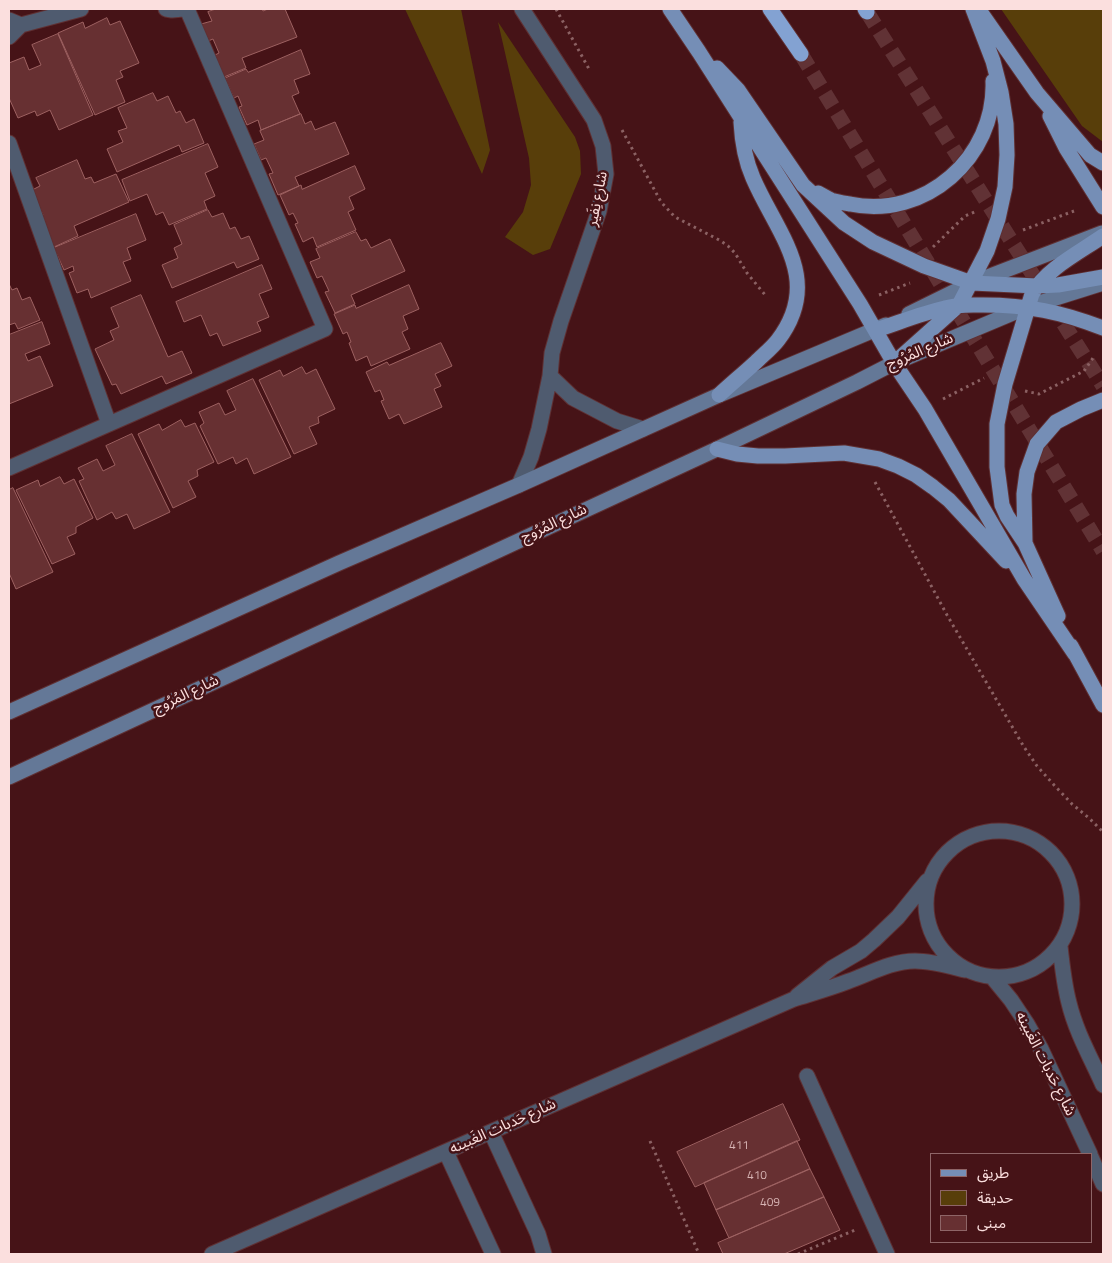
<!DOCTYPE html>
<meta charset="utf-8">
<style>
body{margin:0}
#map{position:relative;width:1112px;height:1263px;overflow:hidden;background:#461317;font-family:"Titillium Web","Noto Sans Arabic",sans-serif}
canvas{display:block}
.frame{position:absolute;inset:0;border:10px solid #fbdfde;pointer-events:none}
.legend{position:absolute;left:930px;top:1153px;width:162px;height:90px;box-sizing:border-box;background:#461317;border:1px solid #8e6567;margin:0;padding:6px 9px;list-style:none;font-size:15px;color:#fbdfde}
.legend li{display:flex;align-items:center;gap:10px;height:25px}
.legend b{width:25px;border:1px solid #8e6567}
</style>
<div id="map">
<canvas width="1112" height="1263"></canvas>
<div class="frame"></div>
<ul class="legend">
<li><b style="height:6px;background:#758eb6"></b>طريق</li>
<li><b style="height:14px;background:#583e0a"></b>حديقة</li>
<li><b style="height:14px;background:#673032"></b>مبنى</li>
</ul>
</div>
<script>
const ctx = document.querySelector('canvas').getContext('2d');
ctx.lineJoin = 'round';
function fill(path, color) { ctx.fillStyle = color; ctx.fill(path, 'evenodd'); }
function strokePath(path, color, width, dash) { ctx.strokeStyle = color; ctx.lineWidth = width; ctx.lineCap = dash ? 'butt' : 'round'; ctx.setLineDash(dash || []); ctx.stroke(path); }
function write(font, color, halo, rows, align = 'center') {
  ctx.font = font + ' "Titillium Web","Noto Sans Arabic",sans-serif'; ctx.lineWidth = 5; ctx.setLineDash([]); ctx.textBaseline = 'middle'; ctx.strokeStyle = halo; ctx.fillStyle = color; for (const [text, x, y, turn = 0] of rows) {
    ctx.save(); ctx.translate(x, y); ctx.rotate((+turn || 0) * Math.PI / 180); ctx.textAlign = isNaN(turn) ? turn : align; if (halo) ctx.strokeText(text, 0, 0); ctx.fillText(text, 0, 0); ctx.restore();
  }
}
fill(new Path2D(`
 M405,9H461L490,150L482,174Z
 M1001,9H1103V142L1082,126Z
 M498,22L575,137L580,151L581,174L550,249L533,255L505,237L523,212L531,185L529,158Z`), '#583e0a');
const building = new Path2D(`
 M216,9H262L263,11L268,9H285L297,37L242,58L246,68L224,77L215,55L219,53L213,39L208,41L201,24L212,21L208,12Z
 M107,18L110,25L120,21L139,63L120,71L123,77L116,80L125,102L95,115L58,33L83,22L85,28Z
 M58,34L93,115L59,130L50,110L37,116L35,111L18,118L9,98V63L24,57L29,70L41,65L32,45Z
 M301,50L310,74L294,80L299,93L292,96L300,114L261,130L258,120L247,125L239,107L242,106L238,96L234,98L225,78L246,69L248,72Z
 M153,93L157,101L168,96L176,113L180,111L186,123L194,119L204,143L182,152L179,145L117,172L107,149L123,142L118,131L127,128L118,108Z
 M301,114L305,124L311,121L315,130L335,122L349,154L295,177L299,186L278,195L269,174L273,173L266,158L261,160L254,144L264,140L260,131Z
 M208,144L218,167L205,173L215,196L204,201L207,209L169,225L163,212L156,215L147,194L130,201L122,180Z
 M77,160L85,179L91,177L94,183L116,174L129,202L74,226L78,236L54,247L40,216L43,215L32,190L40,186L36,178Z
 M355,166L365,189L349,197L354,209L348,212L356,230L317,247L313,237L303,242L295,224L298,223L293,213L289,215L280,195L301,185L302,189Z
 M208,210L212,217L223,213L230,229L235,227L241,239L249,236L259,259L237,268L234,262L172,288L162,265L178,258L174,248L182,244L174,225Z
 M136,214L146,240L127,248L131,259L123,262L131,281L91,298L88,289L77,293L69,273L74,271L73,266L64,270L54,248Z
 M356,232L361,241L366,239L371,248L390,239L405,271L351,295L355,304L335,313L325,292L329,291L322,276L317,278L310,262L320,258L316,249Z
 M262,265L272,289L259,294L269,317L257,322L261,331L223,346L217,333L210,336L201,315L184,322L176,302Z
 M9,284L12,290L17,288L22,300L30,297L40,320L18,329L15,323L9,325Z
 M409,285L419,309L403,316L408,329L402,332L410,349L371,366L367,356L356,361L349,343L351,342L347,332L343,334L334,314L355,305L356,308Z
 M141,295L168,357L182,351L192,373L166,384L162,376L121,394L116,384L112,385L95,349L114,340L110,331L119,327L111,308Z
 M42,322L50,344L25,354L28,361L40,356L53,386L9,404V335Z
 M441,343L452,366L435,374L441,386L434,389L442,407L404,424L399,414L389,419L381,401L384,400L380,390L375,392L366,372L387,362L389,365Z
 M302,367L306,374L316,369L335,409L318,417L319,423L309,427L317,444L294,454L259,380L280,370L283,376Z
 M253,379L291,457L254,474L247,458L236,464L233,457L218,464L200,426L204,423L199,412L219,403L225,415L236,410L227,391Z
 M181,420L185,427L195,423L214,462L197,470L198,476L188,481L196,497L173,508L138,434L159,424L162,430Z
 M132,434L170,512L134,529L127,514L116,519L112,512L97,520L79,481L84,479L78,468L97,459L103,471L115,465L106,446Z
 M60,477L64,484L74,479L93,518L76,527V533L67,537L75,554L52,564L16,490L38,480L40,486Z
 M13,488L53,572L16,589L9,573V490Z
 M783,1104L800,1140L695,1187L677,1152Z
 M797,1141L810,1169L716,1210L704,1183Z
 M810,1169L824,1197L729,1238L716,1210Z
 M824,1197L840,1230L784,1254H723L718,1243Z`);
fill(building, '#673032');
strokePath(building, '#9d6161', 1);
strokePath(new Path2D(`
 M867,12L1103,386
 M801,54L1103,551`), '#613235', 15, [15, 8]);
const street = new Path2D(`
 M166,9L172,10L183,9
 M9,20L21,25L81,9
 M9,37L21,25
 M9,143L109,424
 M550,376L573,398L617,421L643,429
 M9,468L325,329L187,9
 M519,485L531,457L539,429L550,376L552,353L561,321L599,211L606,174L603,146L594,120L522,9
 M926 904a73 73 0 1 1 146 0a73 73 0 1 1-146 0Z
 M1060,946C1062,965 1064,984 1069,1003C1076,1032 1091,1058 1103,1085
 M993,978L1011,1000L1027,1024L1041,1049L1090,1154
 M797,996L832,968L861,951L874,940L898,917L927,881
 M807,1076L887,1254
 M491,1132L538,1234L544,1254
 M446,1152L493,1254
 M1091,1157L1103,1184
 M212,1254L794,999C813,993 831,988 849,981C871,973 892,961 915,961C932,961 949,966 965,970`);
const secondary = new Path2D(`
 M909,314L972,283L1102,233
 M9,712L339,563L519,485L719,395L886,325
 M9,777L717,449L857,382L894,363L1027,307L1103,283`);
const primary = new Path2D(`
 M670,9L699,52L860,304L894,363L925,409L1024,579L1075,654
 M979,10L1037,93L1090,155L1103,163
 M717,68L738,90L803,185L844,223L873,242L924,266L972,283L1037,286L1058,285L1103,277
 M1050,116L1066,148L1103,207
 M818,193C822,195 827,198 831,200C837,202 844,203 850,204C925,220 996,157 993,81
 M876,330C898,323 922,313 945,308C958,304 970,305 983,305C1028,305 1061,312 1103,328
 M894,363L959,305L987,251L998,219L1005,187L1007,155L1006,124L1001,92L993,61L973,9
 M719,395C731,384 744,373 756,362C763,355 772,348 778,340C824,279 777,234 753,178C745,160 742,141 741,122
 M717,449L737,454L758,456H785L844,453L879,459L898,466L916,475L933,487L949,500L1006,561
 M1025,543L1024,494L1027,472L1037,444L1056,422L1081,409L1103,400
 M1058,616L1025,543L1007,516L1002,505L997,467V424L1005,384L1032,294C1046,269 1080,252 1103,236
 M1071,646L1103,705`);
const highway = new Path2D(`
 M770,9L801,54
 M865,9L867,12`);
strokePath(street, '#5f3033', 17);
strokePath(secondary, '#5f3033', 17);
strokePath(primary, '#5f3033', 17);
strokePath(highway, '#5f3033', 17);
strokePath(new Path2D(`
 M556,9L589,69
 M622,130L661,202L675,217L721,241L728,246L735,253L747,273L766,296
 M1023,230L1074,211
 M933,247L965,216L977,211
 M879,295L910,283
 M1025,391L1039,394L1084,371L1093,358
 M943,399L984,378
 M875,482L947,615L1024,747L1037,766L1054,785L1072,804L1089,818L1103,832
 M650,1141L699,1254
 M798,1254L855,1230`), '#8b6163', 3, [2.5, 4]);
strokePath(street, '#4f5b6f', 15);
strokePath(secondary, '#647897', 15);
strokePath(primary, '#758eb6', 15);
strokePath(highway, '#83a2d2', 15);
write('12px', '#d6b3b3', null, [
 ["411",739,1146],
 ["410",757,1176],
 ["409",770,1203]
]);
write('15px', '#fbdfde', '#461317', [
 ["شارع نِفَير",598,199,-79],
 ["شارع المُرُوج",920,352,-23],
 ["شارع المُرُوج",554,524,-25],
 ["شارع المُرُوج",186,695,-25],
 ["شارع حَدبات الغَبينه",1045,1064,63],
 ["شارع حَدبات الغَبينه",503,1127,-24]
]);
</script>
